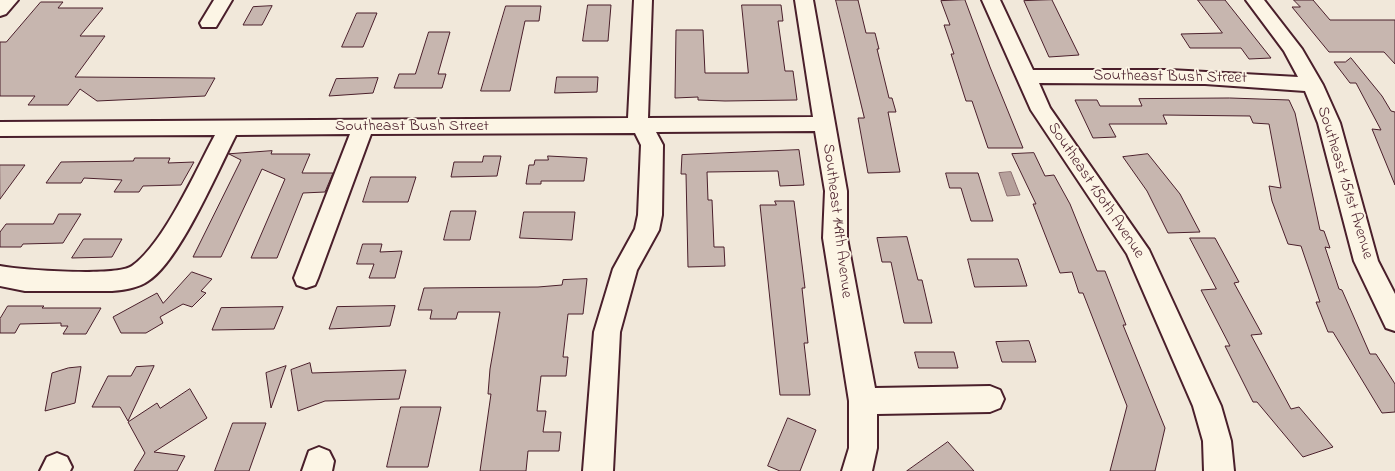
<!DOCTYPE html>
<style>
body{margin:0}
canvas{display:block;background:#f1e8da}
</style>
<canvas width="1395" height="471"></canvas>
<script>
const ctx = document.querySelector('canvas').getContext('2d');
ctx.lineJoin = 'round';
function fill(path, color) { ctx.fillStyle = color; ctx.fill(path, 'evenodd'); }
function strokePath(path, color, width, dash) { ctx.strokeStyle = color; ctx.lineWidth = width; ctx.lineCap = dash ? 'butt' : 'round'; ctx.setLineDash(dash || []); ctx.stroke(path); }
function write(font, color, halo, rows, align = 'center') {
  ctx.font = font + ' "Indie Flower",sans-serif'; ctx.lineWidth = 4; ctx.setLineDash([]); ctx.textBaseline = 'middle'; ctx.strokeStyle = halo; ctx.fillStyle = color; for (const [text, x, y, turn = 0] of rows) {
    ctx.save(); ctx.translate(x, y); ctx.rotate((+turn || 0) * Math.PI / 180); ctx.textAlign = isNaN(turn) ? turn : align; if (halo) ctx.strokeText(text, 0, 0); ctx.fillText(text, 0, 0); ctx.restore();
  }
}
const water = new Path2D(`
 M1011,172L1020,195L1007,196L999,173Z`);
fill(water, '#b6a19c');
strokePath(water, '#8b6d6f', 1);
const building = new Path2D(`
 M836,0H858L866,33H875L879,49H877L889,98H892L896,112H888L900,172L868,173L858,118H864Z
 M965,0L990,67L1023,148H988L972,101H966L951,54H954L944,25H950L941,1Z
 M1052,0L1079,55L1049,57L1024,1Z
 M1198,0H1225L1271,58L1249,59L1241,48H1190L1181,34L1222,33Z
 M1294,0H1313L1330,20H1395V64L1384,52H1329L1292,7H1300Z
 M41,2H63L58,8H103L80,36H105L75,77L215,78L205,96L97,101L80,89L68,105H28L35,96H0V42H6Z
 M588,5H611L608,41H583Z
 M742,5H781L783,21H778L785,71H793L797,100L725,101L698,100V97L675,98L676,30H703L705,73H748Z
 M272,6L262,25H243L253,7Z
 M506,6H541L539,21H525L510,91H481Z
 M357,13H377L363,47H342Z
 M429,32H450L438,74H446L442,88H394L399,74H415Z
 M1351,58L1382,96L1391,111L1395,112V185L1372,129L1381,130L1356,83H1350L1334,62H1345Z
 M557,77H598L597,92L555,93Z
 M378,78L373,93L329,96L336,79Z
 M1230,98L1289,100L1295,113L1320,230L1324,231L1330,248L1325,247L1339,289L1342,290L1370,354H1376L1395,384V412L1382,413L1333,332H1328L1316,302H1320L1301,246L1288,244L1272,201L1269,186L1281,188L1269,124L1253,123L1250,116L1163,115L1167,124H1109L1116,137L1093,138L1075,100H1097L1100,106H1142L1139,99Z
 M799,150L804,185L780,186L778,171L707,172L708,200H712L714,247H724L725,266L688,267L686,174H681L682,155Z
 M272,151L271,154H310L302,173H333L325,192L303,193L277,258H251L285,179L262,169L221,257H193L241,160L229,154Z
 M1034,153L1045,176L1054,175L1070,204L1097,271H1105L1126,325H1123L1165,428L1155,471H1110L1127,406L1083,293H1079L1072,272L1060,273L1033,204H1036L1012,154Z
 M1148,154L1180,194L1200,232L1168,233L1147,191L1123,157Z
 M484,156H501L497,176L451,177L454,162H482Z
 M548,156L587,158L584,181H541V184H526L529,165H534L535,160H548Z
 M135,158H170L168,163L194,162L181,185L143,186L139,192H114L122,180L84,178L81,183H46L61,162L133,161Z
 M0,165H25L0,199Z
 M946,173H978L993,221H971L961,188H950Z
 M371,177H416L408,202H363Z
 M775,201H794L805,288H802L808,343H804L810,395H780L760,205H776Z
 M451,211H476L470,240H444Z
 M524,212H575L572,240L520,238Z
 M59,214H81L63,243L23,244L21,247H0V232L6,224H53Z
 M907,237L918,280H922L932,323H904L891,262H882L877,238Z
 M1190,238H1215L1239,282L1234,283L1262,334L1251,335L1291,409L1299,407L1333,447L1303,457L1257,402H1253L1225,346H1230L1201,290L1216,289Z
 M84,239H122L112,257L72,258Z
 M363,244H382L380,252L402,251L395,278H369L374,264H357Z
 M968,259H1018L1027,286L975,287Z
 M192,272L212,279L201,291L206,293L192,307L183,304L160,317L163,323L146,333H121L113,317L157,293L163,303Z
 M587,279L583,314H568L563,357H568L566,376H541L537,411H546L543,432H561L559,451H528L526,471H480L491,394H488L490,369L500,312H458L456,319H430L432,310H418L424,288L538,287L562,285L563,280Z
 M8,306H44L42,308H101L86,334H63L68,326H61V323L20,324L15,333H0V319Z
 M395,306L390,326L329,329L337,307Z
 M283,307L274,329L212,330L221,308Z
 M1029,341L1036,362H1002L996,342Z
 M915,352H954L958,368H919Z
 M310,363L312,373L406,370L399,399L325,401L298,411L291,370Z
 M154,366L128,421L120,407H92L108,376H131L136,367Z
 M286,366L271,408L266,373Z
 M81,367L75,403L45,411L52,373L68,368Z
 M190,389L207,418L154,452L185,456L177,471H134L145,453L128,422L157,403L160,408Z
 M401,407H441L428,467H387Z
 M788,418L816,430L800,471H780L768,466Z
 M233,423H266L249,471H215Z
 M948,442L974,471H907Z`);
fill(building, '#c7b6af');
strokePath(building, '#4a1f2b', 1);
const minor = new Path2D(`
 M0,0H18L6,14L0,16Z
 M214,0H232L216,27H202L200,23Z
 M634,0H652L648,118L813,117L795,0H813L847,191V238L875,388L990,386L1000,390L1004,399L1000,408L990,412L877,414V448L872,471H842L849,448V401L823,238L825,191L815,131L656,132L663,145L662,215L659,230L637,270L620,332L613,471H583L594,332L613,269L635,229L638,215L641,145L635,133L371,134L318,278L315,285L306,288L297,285L294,278L350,134L236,135C218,170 179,262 148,281C138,288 124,290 112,291H25L0,286V266C22,270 116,277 132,266C164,243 195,172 215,135L0,136V122L628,118Z
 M982,0H1000L1033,70H1170L1298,77L1284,51L1246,0H1264L1302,49L1323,85L1340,123L1378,261L1395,294V331L1386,328L1354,261L1318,123L1305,91L1205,84L1039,83L1050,108L1149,250L1221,406L1231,441L1234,471H1204L1203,441L1193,406L1127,254L1031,110Z
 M319,447L329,451L334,461L332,471H302L309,451Z
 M57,453L67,457L72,467L70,471H40L47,457Z`);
strokePath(minor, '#4a1f2b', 4);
fill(minor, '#fcf5e5');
write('16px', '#4a1f2b', '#fcf5e5', [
 ["Southeast Bush Street",1170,78,1],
 ["Southeast Bush Street",412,127],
 ["Southeast 151st Avenue",1344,183,73],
 ["Southeast 150th Avenue",1095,191,56],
 ["Southeast 149th Avenue",836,221,83]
]);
</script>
